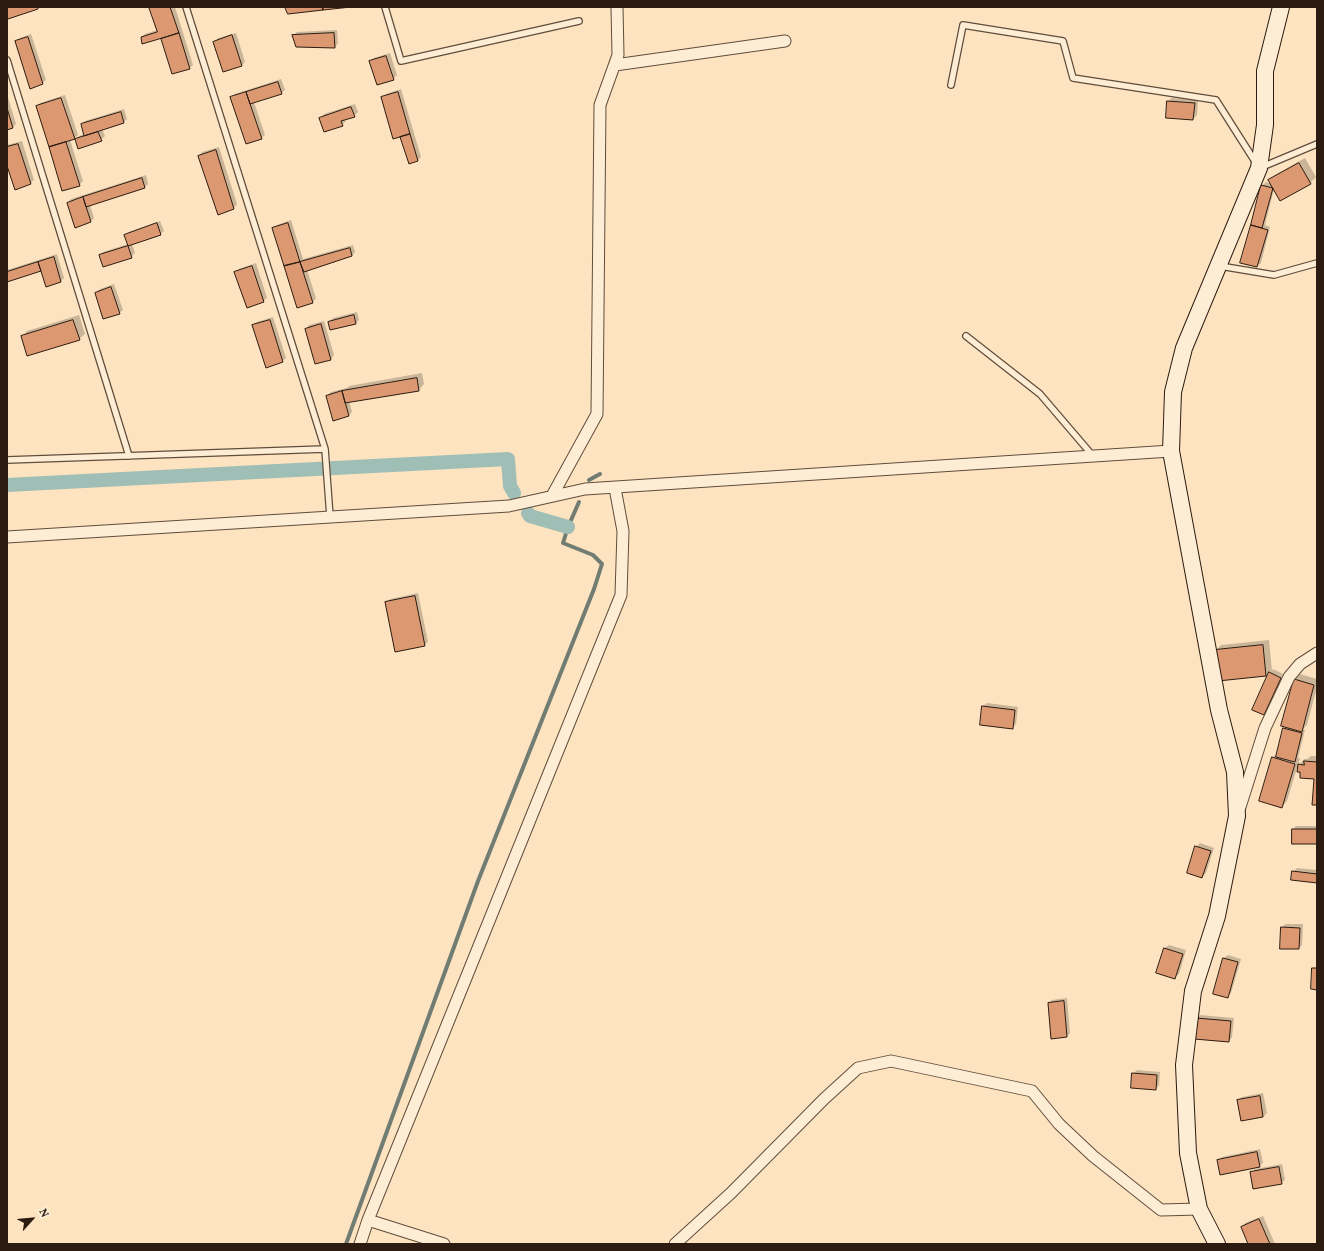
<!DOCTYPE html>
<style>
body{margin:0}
#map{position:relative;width:1324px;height:1251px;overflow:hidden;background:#fde3bf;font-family:Vollkorn,serif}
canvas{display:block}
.frame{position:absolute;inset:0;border:8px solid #2c1b10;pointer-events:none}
.north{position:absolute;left:12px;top:1199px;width:40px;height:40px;-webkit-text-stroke:3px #feedd5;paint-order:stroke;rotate:63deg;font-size:11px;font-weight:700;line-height:16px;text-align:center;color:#2c1b10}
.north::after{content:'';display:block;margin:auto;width:14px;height:18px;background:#2c1b10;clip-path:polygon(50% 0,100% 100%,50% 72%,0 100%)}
</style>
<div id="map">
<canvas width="1324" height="1251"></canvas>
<div class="frame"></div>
<div class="north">N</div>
</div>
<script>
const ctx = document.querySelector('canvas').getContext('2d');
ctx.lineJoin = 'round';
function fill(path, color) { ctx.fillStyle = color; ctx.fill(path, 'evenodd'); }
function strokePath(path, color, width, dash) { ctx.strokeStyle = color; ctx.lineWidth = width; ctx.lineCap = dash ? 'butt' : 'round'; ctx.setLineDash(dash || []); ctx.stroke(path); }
fill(new Path2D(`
 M150,7H175L193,65L189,68L173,73L162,37H142L145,34L157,30Z
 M337,30L338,43L335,47L294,35L297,32Z
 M236,33L245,62L242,65L214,42L218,38Z
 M31,34L46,80L42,83L16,41L20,38Z
 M390,53L397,75L393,79L371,61L374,58Z
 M281,79L285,90L281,93L254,102L265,135L261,138L232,97L235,94Z
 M401,89L421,157L418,160L410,163L401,136L382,97L386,94Z
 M7,94L16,124L13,127L7,129Z
 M65,95L78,135L74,138L70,140L83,181L79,185L63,190L37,107L40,103Z
 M1172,98L1198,100L1197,115L1193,119L1168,101Z
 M355,104L358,112L354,116L345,119L346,121L342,125L321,118L324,114Z
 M124,109L127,119L124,122L102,129L105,136L101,140L76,139L79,136L85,134L82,125L85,121Z
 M22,141L34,180L30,183L7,163V145Z
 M219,147L237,204L234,208L218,213L199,156L202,152Z
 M1305,158L1316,177L1310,183L1274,189L1265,225L1270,227L1261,263L1257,266L1242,262L1262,186L1266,182L1271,184L1269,181L1275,175Z
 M146,175L148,184L145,187L90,205L94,218L91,221L68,203L71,199Z
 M291,220L303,259L353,245L355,252L352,256L307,270L316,298L313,302L298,307L273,228L277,225Z
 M160,221L164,231L160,234L132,244L135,253L131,257L100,255L103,252L128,244L125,235L129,232Z
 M57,254L64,278L61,281L46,286L41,270L7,281V270Z
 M256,263L267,298L263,301L235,272L239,269Z
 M114,284L123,310L119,313L96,293L100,289Z
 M357,312L359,320L356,323L329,322L333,318Z
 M79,315L85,334L79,339L22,337L27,331Z
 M273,317L286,358L282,361L253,326L257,322Z
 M324,321L334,355L331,359L316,363L306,329L309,325Z
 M422,373L424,384L419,390L349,401L352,412L349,415L327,396L331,392L347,388L349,386Z
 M418,593L428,642L424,645L386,602L390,599Z
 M1269,640L1272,671L1273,669L1283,674L1267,710L1264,714L1253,709L1271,671L1266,675L1219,680L1216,650L1221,645Z
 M1300,674L1317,679V687L1307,725L1303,729L1305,730L1298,758H1300L1287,801L1282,807L1273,758L1278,752L1284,729L1286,727L1295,680Z
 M987,703L1018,707L1016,724L1012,728L983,706Z
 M1311,756H1317V804L1315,778L1299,765L1304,759H1307Z
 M1296,826H1317V843L1293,829Z
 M1200,843L1214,848L1206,873L1202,877L1196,847Z
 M1297,868L1317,870V882L1293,872Z
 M1285,924H1303L1302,945L1299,948L1282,928Z
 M1169,945L1186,950L1179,974L1175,977L1158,972L1165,948Z
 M1228,955L1241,959L1231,993L1227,997L1224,958Z
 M1067,998L1070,1033L1067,1036L1049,1003L1052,1000Z
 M1200,1015L1234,1018L1232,1037L1229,1041L1197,1018Z
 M1137,1070L1160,1072L1159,1085L1156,1089L1133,1074Z
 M1263,1093L1267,1113L1263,1117L1241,1120L1238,1100L1242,1097Z
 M1260,1149L1263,1163L1259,1166L1218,1160L1222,1157Z
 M1282,1164L1285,1180L1281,1183L1251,1173L1255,1169Z
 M1263,1216L1275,1244H1249L1242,1227L1245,1223Z`), '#0003');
strokePath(new Path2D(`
 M589,480L600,474
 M346,1244L478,881L594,589L602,564L593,555L563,543L568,527L579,502`), '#717d73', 4);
strokePath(new Path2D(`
 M7,485L508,459L510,486L514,493
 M528,513L530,516L568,527`), '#9fbeb5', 14);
const building = new Path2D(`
 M7,7H38V9L8,19Z
 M149,7H170L179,33L142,44L141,37L157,32Z
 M285,7H323V10L288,14Z
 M323,7H351L323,10Z
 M179,33L190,69L172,74L161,39Z
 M334,33L335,48L296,47L292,35Z
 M232,35L242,66L223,72L213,42Z
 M28,37L43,84L30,89L15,41Z
 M386,56L394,80L377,85L369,61Z
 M278,82L282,94L250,104L246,92Z
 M246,92L262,139L246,144L230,97Z
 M398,92L410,134L393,139L381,97Z
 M61,98L75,139L49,147L36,106Z
 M1167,101L1195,103L1193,120L1166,118Z
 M351,107L355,117L341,121L343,126L324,132L319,118Z
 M7,108L13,128L7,130Z
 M121,112L124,123L84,136L81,124Z
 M98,132L102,141L78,149L75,139Z
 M410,134L418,161L409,164L400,137Z
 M66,142L80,186L62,191L49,147Z
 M18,144L31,184L15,190L7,166V147Z
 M216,150L234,209L218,215L198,156Z
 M1299,163L1311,184L1280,201L1268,180Z
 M142,178L145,188L86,207L83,197Z
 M1261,185L1273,188L1262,228L1251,225Z
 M83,197L91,222L75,228L67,203Z
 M157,223L161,235L128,246L124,235Z
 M288,223L300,262L284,266L272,228Z
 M1251,225L1268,230L1257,267L1240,263Z
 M128,246L132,258L103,267L99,255Z
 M350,248L352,256L304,272L300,262Z
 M54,257L61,282L46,287L38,262Z
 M38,262L41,271L7,282V272Z
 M300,262L313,303L297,308L284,266Z
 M252,266L264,302L247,308L234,272Z
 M111,287L120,314L103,319L95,293Z
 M354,315L356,324L330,330L328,322Z
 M73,320L80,340L27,356L21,336Z
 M270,320L283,362L266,368L252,325Z
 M321,324L331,360L315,364L305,329Z
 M417,378L419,391L345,403L342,391Z
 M342,391L349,416L333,421L326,396Z
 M415,596L425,646L395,652L385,602Z
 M1263,645L1266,676L1218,681L1215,650Z
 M1269,672L1281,678L1264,715L1252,710Z
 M1294,679L1314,685L1302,732L1281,726Z
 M982,706L1015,710L1013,729L980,725Z
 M1283,728L1302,733L1295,762L1276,757Z
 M1272,757L1295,764L1282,808L1259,801Z
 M1304,761L1317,762V805H1312L1314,779L1300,778V772H1297L1298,764L1304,765Z
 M1292,829H1317V844H1292Z
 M1195,846L1211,851L1202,878L1187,873Z
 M1292,871L1317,874V883L1291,880Z
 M1281,927L1300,928L1299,949H1280Z
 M1164,948L1183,954L1175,979L1156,973Z
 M1223,958L1238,962L1228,998L1213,994Z
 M1312,968H1317V990L1311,989Z
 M1064,1001L1067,1037L1051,1039L1048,1003Z
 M1196,1018L1231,1021L1229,1042L1194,1039Z
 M1132,1073L1157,1075L1156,1090L1131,1088Z
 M1260,1096L1263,1117L1241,1121L1237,1100Z
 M1257,1152L1260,1167L1220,1175L1217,1160Z
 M1279,1167L1282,1184L1253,1189L1250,1172Z
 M1259,1219L1270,1244H1248L1241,1227Z`);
fill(building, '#db9871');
strokePath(building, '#2c1b10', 1);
const lane = new Path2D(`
 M186,7L325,449L330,517
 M385,7L401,61L579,21
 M7,60L129,456
 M951,85L963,25L1063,41L1073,78L1216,100L1256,163
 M1262,167L1317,144
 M1220,266L1274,275L1317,263
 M966,336L1040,394L1093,456
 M7,460L325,449`);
const street = new Path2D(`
 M615,65L785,41
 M552,496L597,414L600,105L618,55L617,7
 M7,537L509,506L585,489L1171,451
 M1240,807L1265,728L1289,677L1300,664L1317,653
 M368,1220L444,1244
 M360,1244L368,1220L621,595L623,531L615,488
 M675,1244L731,1193L824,1099L858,1068L891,1061L1032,1091L1059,1124L1093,1156L1161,1210L1199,1209`);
const secondary = new Path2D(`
 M1217,1244L1199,1209L1188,1153L1184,1065L1193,991L1217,916L1237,816L1235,772L1219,710L1171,451L1173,392L1184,348L1259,168L1265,125V71L1281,7`);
strokePath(lane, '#604d3c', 8);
strokePath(street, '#604d3c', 13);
strokePath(secondary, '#2c1b10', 18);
strokePath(lane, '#feedd5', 5.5);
strokePath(street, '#feedd5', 11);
strokePath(secondary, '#feedd5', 16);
</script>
